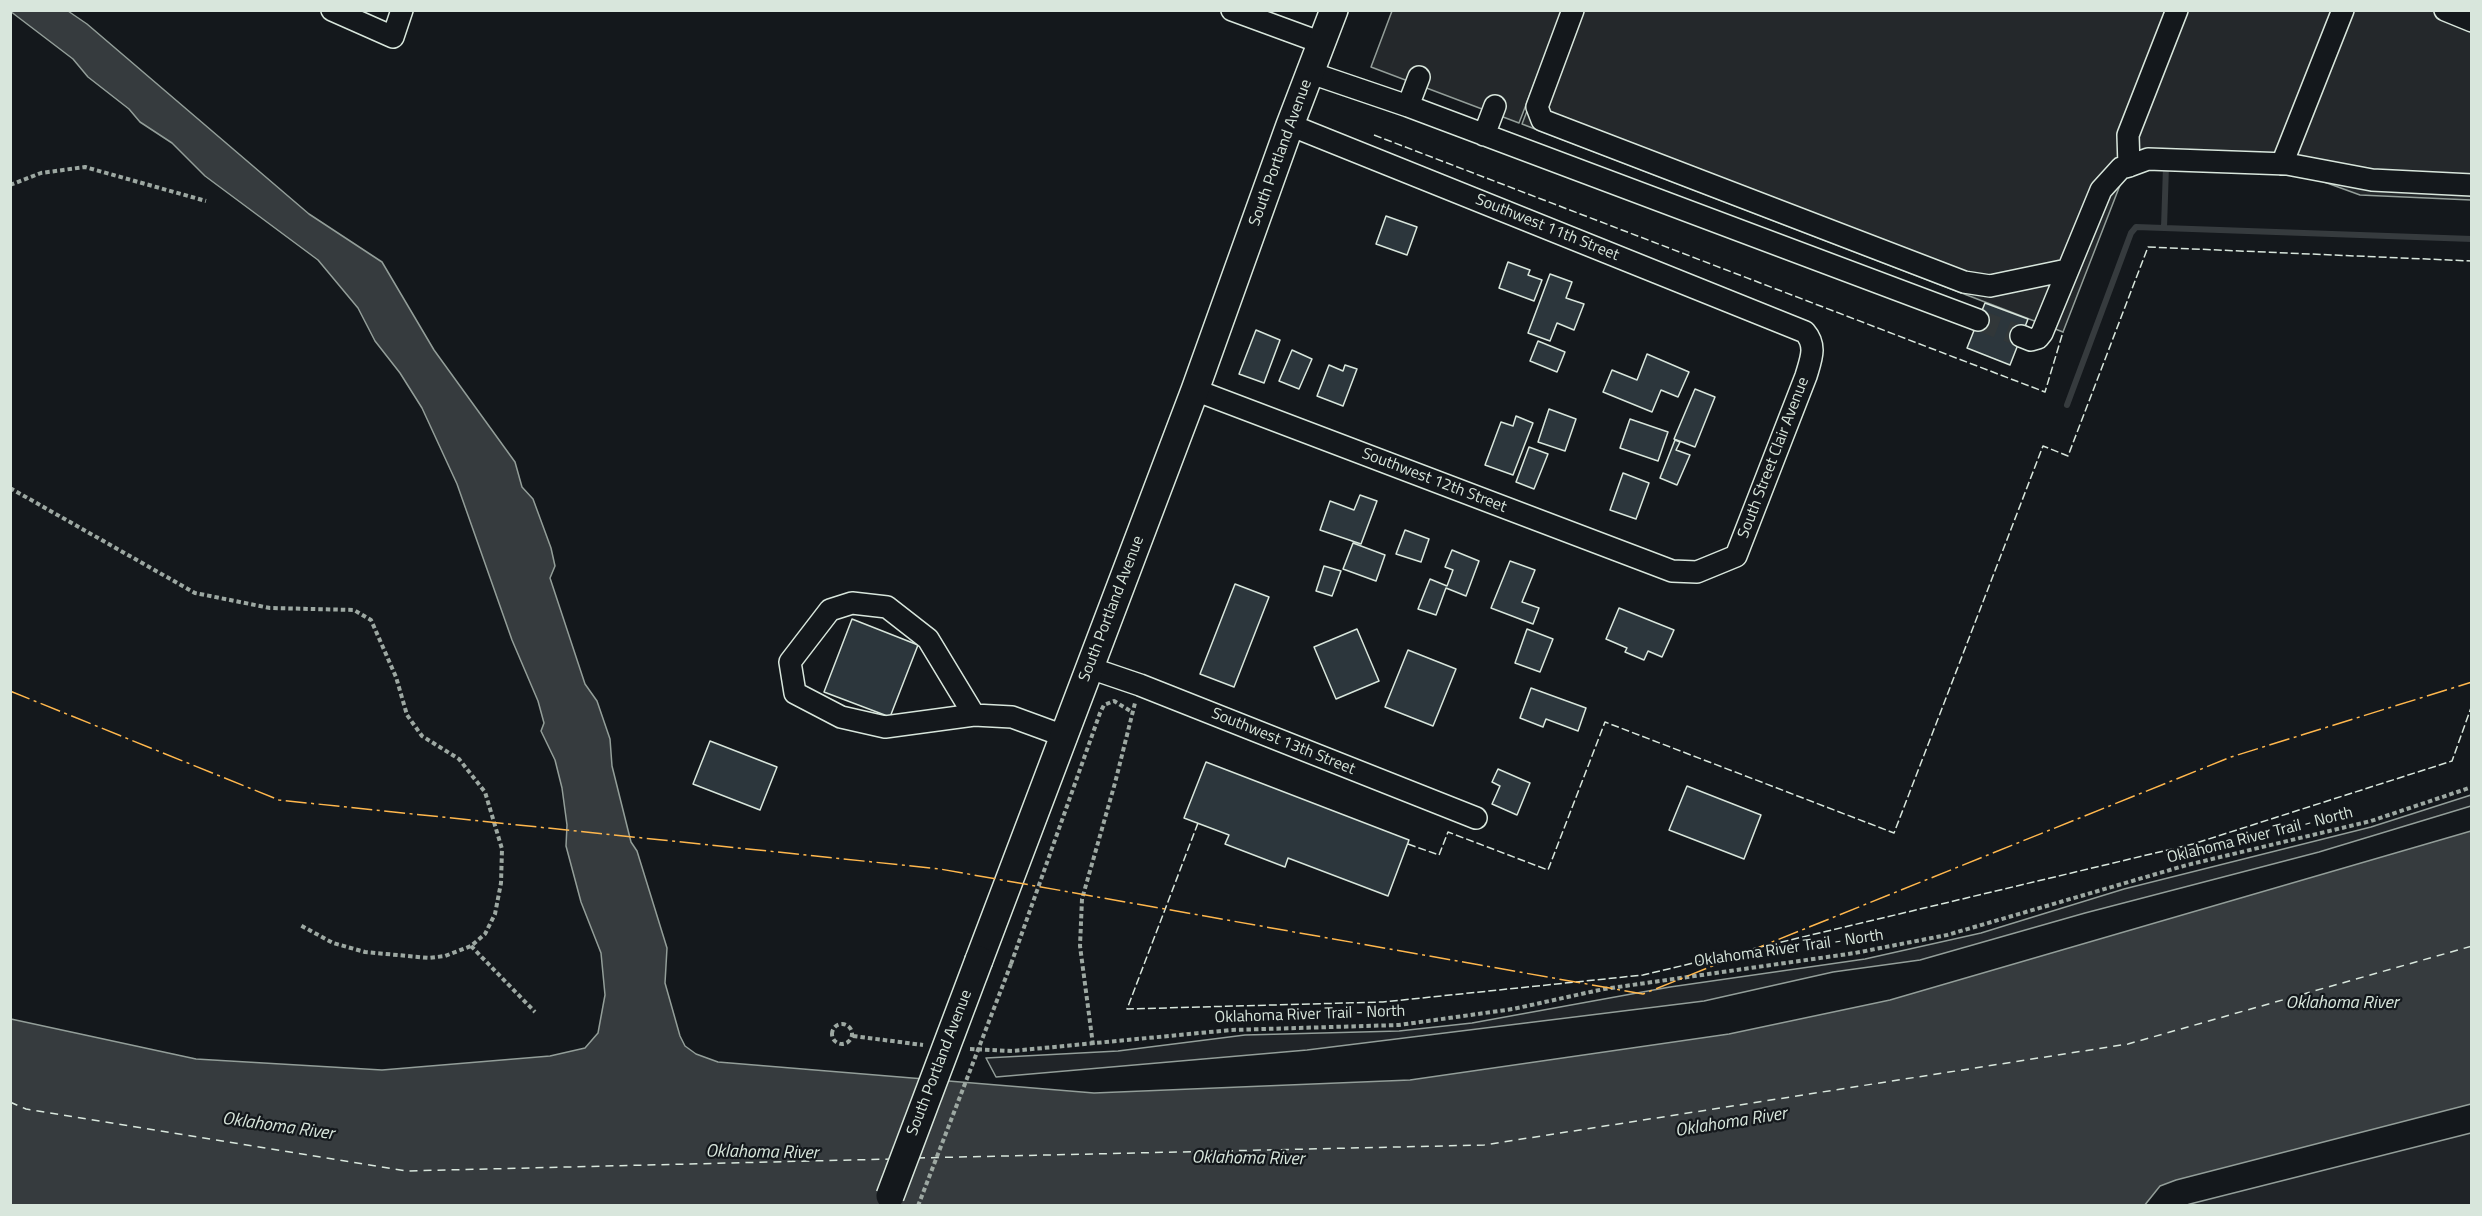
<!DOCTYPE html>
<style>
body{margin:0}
#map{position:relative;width:2482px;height:1216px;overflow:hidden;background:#14181c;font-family:"Titillium Web",sans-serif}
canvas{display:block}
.frame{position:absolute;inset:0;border:12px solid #d8e6dc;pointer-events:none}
</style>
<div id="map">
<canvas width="2482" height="1216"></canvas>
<div class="frame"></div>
</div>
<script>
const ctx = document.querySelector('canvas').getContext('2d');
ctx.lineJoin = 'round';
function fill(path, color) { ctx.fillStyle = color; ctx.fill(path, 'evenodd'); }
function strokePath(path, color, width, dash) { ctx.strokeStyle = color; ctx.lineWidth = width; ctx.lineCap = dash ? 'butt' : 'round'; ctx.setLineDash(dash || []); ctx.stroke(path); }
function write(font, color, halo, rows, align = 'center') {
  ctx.font = font + ' "Titillium Web",sans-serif'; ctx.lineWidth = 4.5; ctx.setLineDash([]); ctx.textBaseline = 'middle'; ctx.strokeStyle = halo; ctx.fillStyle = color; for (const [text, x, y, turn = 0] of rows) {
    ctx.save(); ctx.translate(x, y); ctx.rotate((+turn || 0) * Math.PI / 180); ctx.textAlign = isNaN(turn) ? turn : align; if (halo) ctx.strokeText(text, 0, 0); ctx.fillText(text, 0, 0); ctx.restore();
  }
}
const green = new Path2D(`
 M2471,795V806L2319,852L2085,913L1920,960L1833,972L1704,1001L1307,1050L996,1077L986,1058L1118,1051L1245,1035L1399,1031L1472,1023L1670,987L1865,959L1981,933L2124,889L2371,827Z
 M2471,1133V1205H2187L2190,1204Z`);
fill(green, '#202428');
strokePath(green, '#939e99', 1.5);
const parking = new Path2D(`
 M1392,11H1562L1519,123L1371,67Z
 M1565,11H2471V200L2360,195L2294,171L2140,165L2122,180L2063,332L1522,124Z`);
fill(parking, '#24282b');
strokePath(parking, '#939e99', 1.5);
const water = new Path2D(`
 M10,11H68L87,24L309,214L382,262L434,350L515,462L522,487L533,499L551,548L555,566L550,578L585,684L597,701L610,739L612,766L631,842L637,851L667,948L665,983L680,1036L685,1046L696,1054L718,1062L1094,1093L1410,1080L1729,1034L1890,1000L2471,831V1104L2176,1180L2160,1186L2144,1206L11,1205V1019L196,1059L382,1070L550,1056L585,1048L598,1033L605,995L601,953L581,902L566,846L567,825L562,788L555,760L541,731L544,723L538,701L512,640L457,484L422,408L400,373L375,341L358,308L318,260L205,176L172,143L140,122L129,109L88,77L73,59Z`);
fill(water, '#363b3e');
strokePath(water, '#939e99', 1.5);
strokePath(new Path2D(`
 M2164,228L2166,166
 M2067,405L2131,233L2136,227L2472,239`), '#363b3e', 6);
strokePath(new Path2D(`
 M10,1102L26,1109L406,1171L891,1159
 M917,1158L1484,1145L2128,1044L2472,946`), '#d8e6dc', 1.5, [8, 6]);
const building = new Path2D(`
 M1386,216L1417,227L1407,255L1376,244Z
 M1508,262L1530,270L1528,275L1542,280L1534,301L1499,288Z
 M1550,274L1572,282L1566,298L1584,304L1574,330L1557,323L1550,341L1528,333Z
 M1985,303L2028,319L2010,365L1967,348Z
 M1256,330L1280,340L1264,383L1239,374Z
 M1538,341L1565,352L1557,372L1530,361Z
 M1292,350L1312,359L1299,389L1279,381Z
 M1647,354L1689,372L1678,397L1661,390L1652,412L1603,392L1612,370L1637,380Z
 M1329,365L1343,371L1345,365L1357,369L1343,406L1317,396Z
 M1695,389L1715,397L1695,447L1674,439Z
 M1549,409L1576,419L1565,451L1538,442Z
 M1516,416L1533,423L1513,475L1485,465L1501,422L1513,426Z
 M1630,419L1668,432L1658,461L1620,448Z
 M1675,440L1680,442L1676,450L1690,455L1677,485L1660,478Z
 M1529,447L1548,454L1534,489L1516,482Z
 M1623,473L1649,483L1636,519L1610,510Z
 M1360,495L1377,501L1361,544L1320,530L1330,501L1354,510Z
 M1405,530L1429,539L1421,562L1396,554Z
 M1353,543L1385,555L1376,581L1343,569Z
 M1452,550L1479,561L1466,596L1446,588L1436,615L1418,609L1430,579L1447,586L1453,570L1445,567Z
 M1510,561L1535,570L1522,602L1539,608L1533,624L1491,608Z
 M1324,566L1341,571L1332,596L1316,591Z
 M1235,584L1269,597L1234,687L1200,674Z
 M1619,608L1674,630L1662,657L1648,651L1644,660L1625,652L1627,648L1606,639Z
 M852,619L918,645L890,717L824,692Z
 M1357,629L1379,681L1336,699L1314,647Z
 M1527,629L1553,639L1540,672L1515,663Z
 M1408,650L1456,669L1433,726L1385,707Z
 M1531,688L1586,708L1578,731L1546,719L1543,727L1520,718Z
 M710,741L777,767L760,810L693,784Z
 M1206,762L1409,840L1388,896L1288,858L1285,867L1225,844L1229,835L1184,818Z
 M1498,769L1530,783L1517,815L1492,804L1500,786L1492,782Z
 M1687,786L1761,815L1744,859L1669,830Z`);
fill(building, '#2c363c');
strokePath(building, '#d8e6dc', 1.5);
strokePath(new Path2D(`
 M1978,320L2021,336`), '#313739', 21, [21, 10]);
const minor = new Path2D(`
 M332,10L393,37L402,10
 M1232,10L1322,43
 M1573,10L1537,107L1542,120L1964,282L1990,286L2067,270
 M2445,10L2472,21
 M1311,73L1408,106L1978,320
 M1408,106L1419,77
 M1484,135L1495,106
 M2282,164L2343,10
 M2129,166L2128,135L2177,10
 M2021,336L2031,340L2038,338L2042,333L2101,190L2121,168L2129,166L2148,159L2287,164L2372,180L2472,185
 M1195,390L1672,571L1697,572L1736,556L1806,376C1811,359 1817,346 1805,332L1290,125
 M1090,668L1140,685L1476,818
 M974,715L928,639L887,607L852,603L830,610L790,662L795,693L841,717L885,727L974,715L1012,717L1064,736`);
const major = new Path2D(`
 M979,960L1195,390L1290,125L1334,10`);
strokePath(minor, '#d8e6dc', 24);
strokePath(major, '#d8e6dc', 30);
strokePath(new Path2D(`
 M10,185L41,173L85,167L206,201
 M10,488L195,593L270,608L354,610L371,620L396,677L407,715L422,736L459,759L485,792L502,849L501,883L495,914L485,934L471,946L445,956L429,958L365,952L333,943L300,925
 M471,946L535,1012
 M1011,964L1100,713L1104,705L1114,701L1132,712
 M832 1034a10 10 0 1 1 20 0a10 10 0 1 1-20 0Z
 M853,1036L923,1045
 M1093,1045L1080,946L1082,899L1115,783L1135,703
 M970,1049L1012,1051L1231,1030L1399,1025L1513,1009L1604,989L1855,953L1947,935L2187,865L2371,821L2472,787`), '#9da8a2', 4, [4.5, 3]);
strokePath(minor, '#14181c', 21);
strokePath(major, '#14181c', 27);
const majorBridge = new Path2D(`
 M890,1196L979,960`);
strokePath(majorBridge, '#d8e6dc', 30, []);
strokePath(new Path2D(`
 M918,1206L1011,964`), '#9da8a2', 4, [4.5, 3]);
strokePath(majorBridge, '#14181c', 27);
strokePath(new Path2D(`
 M1374,135L2045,392L2063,332
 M1198,823L1127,1009L1383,1002L1643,975L2193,844L2452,761L2472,705
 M1408,844L1439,855L1448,832L1548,870L1605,722L1894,833L2043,446L2068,456L2148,247L2472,261`), '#d8e6dc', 1.5, [8, 3]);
strokePath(new Path2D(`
 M10,691L279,800L940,869L1643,994L2231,757L2472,682`), '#ffb74d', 1.5, [21, 4.5, 3, 4.5]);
write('16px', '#d8e6dc', '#14181c', [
 ["South Portland Avenue",1281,153,-70],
 ["Southwest 11th Street",1547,228,22],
 ["South Street Clair Avenue",1774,458,-69],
 ["Southwest 12th Street",1434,481,21],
 ["South Portland Avenue",1112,609,-69],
 ["Southwest 13th Street",1283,742,22],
 ["Oklahoma River Trail - North",2260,836,-14],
 ["Oklahoma River Trail - North",1789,949,-8],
 ["Oklahoma River Trail - North",1310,1015,-2],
 ["South Portland Avenue",940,1063,-69]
]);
write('italic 18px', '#d8e6dc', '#14181c', [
 ["Oklahoma River",2342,1004],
 ["Oklahoma River",1731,1123,-9],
 ["Oklahoma River",278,1127,8],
 ["Oklahoma River",762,1153,1],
 ["Oklahoma River",1248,1159,1]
]);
</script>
